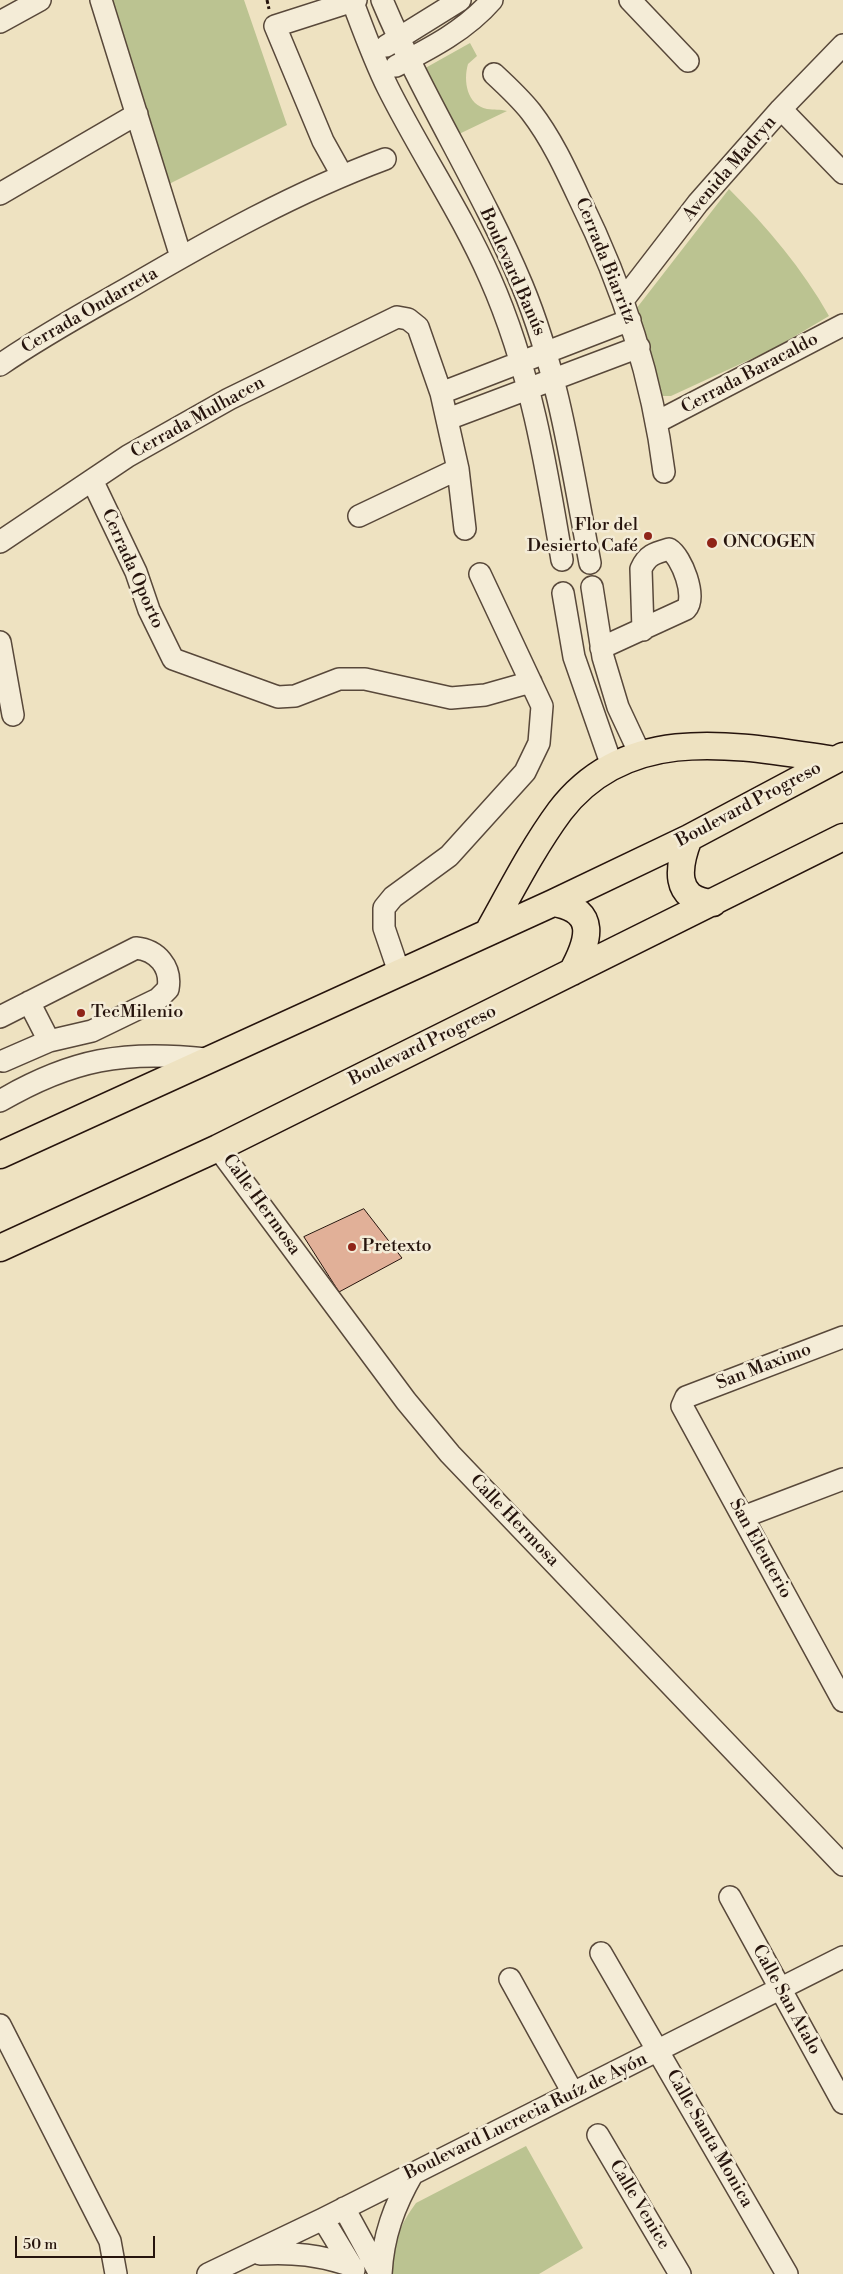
<!DOCTYPE html>
<meta charset="utf-8">
<style>
body{margin:0}
#map{position:relative;width:843px;height:2274px;overflow:hidden;background:#eee2c1;font-family:"Libre Bodoni",serif}
canvas{display:block}
.scale{position:absolute;left:15px;top:2236px;width:140px;height:22px;box-sizing:border-box;border:2px solid #26140d;border-top:0;padding-left:6px;font-size:15px;line-height:18px;white-space:nowrap;color:#26140d;-webkit-text-stroke:4px #f4ecd7;paint-order:stroke}
</style>
<div id="map">
<canvas width="843" height="2274"></canvas>
<div class="scale">50 m</div>
</div>
<script>
const ctx = document.querySelector('canvas').getContext('2d');
ctx.lineJoin = 'round';
function fill(path, color) { ctx.fillStyle = color; ctx.fill(path, 'evenodd'); }
function strokePath(path, color, width, dash) { ctx.strokeStyle = color; ctx.lineWidth = width; ctx.lineCap = dash ? 'butt' : 'round'; ctx.setLineDash(dash || []); ctx.stroke(path); }
function write(font, color, halo, rows, align = 'center') {
  ctx.font = font + ' "Libre Bodoni",serif'; ctx.lineWidth = 5; ctx.setLineDash([]); ctx.textBaseline = 'middle'; ctx.strokeStyle = halo; ctx.fillStyle = color; for (const [text, x, y, turn = 0] of rows) {
    ctx.save(); ctx.translate(x, y); ctx.rotate((+turn || 0) * Math.PI / 180); ctx.textAlign = isNaN(turn) ? turn : align; if (halo) ctx.strokeText(text, 0, 0); ctx.fillText(text, 0, 0); ctx.restore();
  }
}
fill(new Path2D(`
 M105,0H244L287,125L163,187Z
 M470,43L477,56L468,64C463,81 467,105 487,109C494,110 500,109 507,111L459,134L420,71Z
 M729,189C768,228 802,268 829,316L775,348L671,396H662L657,387L636,309Z
 M526,2146L583,2248L539,2274H393C387,2250 402,2222 416,2203Z`), '#bbc391');
const building = new Path2D(`
 M364,1209L402,1258L339,1292L304,1237Z`);
fill(building, '#e1b098');
strokePath(building, '#26140d', 1);
const minor = new Path2D(`
 M101,0L181,257
 M352,0C363,29 374,60 388,88C420,152 461,212 490,278C530,368 546,464 562,560
 M382,0C423,98 481,187 522,285C559,374 572,468 590,563
 M630,0L688,61
 M0,22L40,0
 M386,46L460,0
 M396,66C431,48 466,30 492,0
 M494,74C507,86 520,98 531,112C551,138 565,168 579,198C622,285 652,375 664,472
 M781,109L843,173
 M342,175L323,141L275,26L356,0
 M0,194L137,114
 M624,299L698,203L781,109L843,45
 M0,365C42,336 86,312 130,287C212,239 296,192 385,159
 M441,393L630,320
 M448,419L639,347
 M657,422L843,325
 M92,480L136,572L149,610L173,659L278,697L295,696L339,679H365L451,698L485,695L531,682
 M359,516L458,469
 M0,542L128,456L229,399L397,317L408,319L418,327L441,393L458,469L465,529
 M592,587L603,657L618,707L640,754
 M563,593L574,657L612,766
 M0,642L13,715
 M601,648L686,609C697,597 682,557 669,549C655,553 647,555 641,569L643,630
 M399,972L384,928V908L393,897L449,856L525,772L539,743L542,706L480,574
 M29,1002L49,1041
 M0,1017L136,948C157,950 172,967 168,989L158,999L92,1031L49,1041L3,1061
 M0,1101C72,1059 124,1050 206,1059
 M218,1148L406,1401L450,1454L843,1865
 M843,1337L686,1397L682,1406L843,1701
 M743,1517L843,1479
 M730,1897L843,2103
 M601,1953L787,2274
 M510,1979L573,2093
 M0,2025L110,2241L116,2274
 M598,2135L680,2274
 M344,2208L380,2274
 M323,2219L354,2270
 M260,2254C293,2252 320,2255 352,2266
 M208,2274L323,2219L843,1957
 M381,2274C383,2236 394,2206 413,2173`);
const major = new Path2D(`
 M689,838C678,866 672,900 713,903
 M553,903C599,910 589,941 572,972
 M488,932C511,891 532,849 560,811C629,721 739,746 835,760
 M0,1155L553,903L689,838L843,756
 M0,1248L218,1148L843,837`);
strokePath(minor, '#58483a', 24);
strokePath(major, '#26140d', 29);
strokePath(new Path2D(`
 M267,0L269,9`), '#26140d', 3, [4, 2.5]);
strokePath(minor, '#f4ecd7', 21);
strokePath(major, '#eee2c1', 26);
for (const [x, y, r, color] of [
 [648,536,5,"#8f2418"],
 [712,543,6,"#8f2418"],
 [81,1013,5,"#8f2418"],
 [352,1247,5,"#8f2418"]
]) { const dot = new Path2D(); dot.arc(x, y, r, 0, 2 * Math.PI); ctx.fillStyle = color; ctx.fill(dot); strokePath(dot, '#f4ecd7', 2); }
write('18px', '#26140d', '#f4ecd7', [
 ["Avenida Madryn",730,169,-49],
 ["Cerrada Biarritz",605,261,68],
 ["Boulevard Banús",512,272,66],
 ["Cerrada Ondarreta",90,311,-30],
 ["Cerrada Baracaldo",750,374,-28],
 ["Cerrada Mulhacen",198,418,-29],
 ["Cerrada Oporto",132,569,66],
 ["Boulevard Progreso",749,805,-28],
 ["Boulevard Progreso",423,1046,-26],
 ["Calle Hermosa",261,1205,54],
 ["San Maximo",764,1367,-21],
 ["Calle Hermosa",514,1521,46],
 ["San Eleuterio",760,1549,61],
 ["Calle San Atalo",786,2000,61],
 ["Boulevard Lucrecia Ruíz de Ayón",526,2117,-26],
 ["Calle Santa Monica",709,2139,60],
 ["Calle Venice",639,2205,59]
]);
write('18px', '#26140d', '#f4ecd7', [
 ["Flor del",638,526,"right"],
 ["Desierto Café",638,547,"right"],
 ["ONCOGEN",723,543],
 ["TecMilenio",91,1013],
 ["Pretexto",362,1247]
], 'left');
</script>
